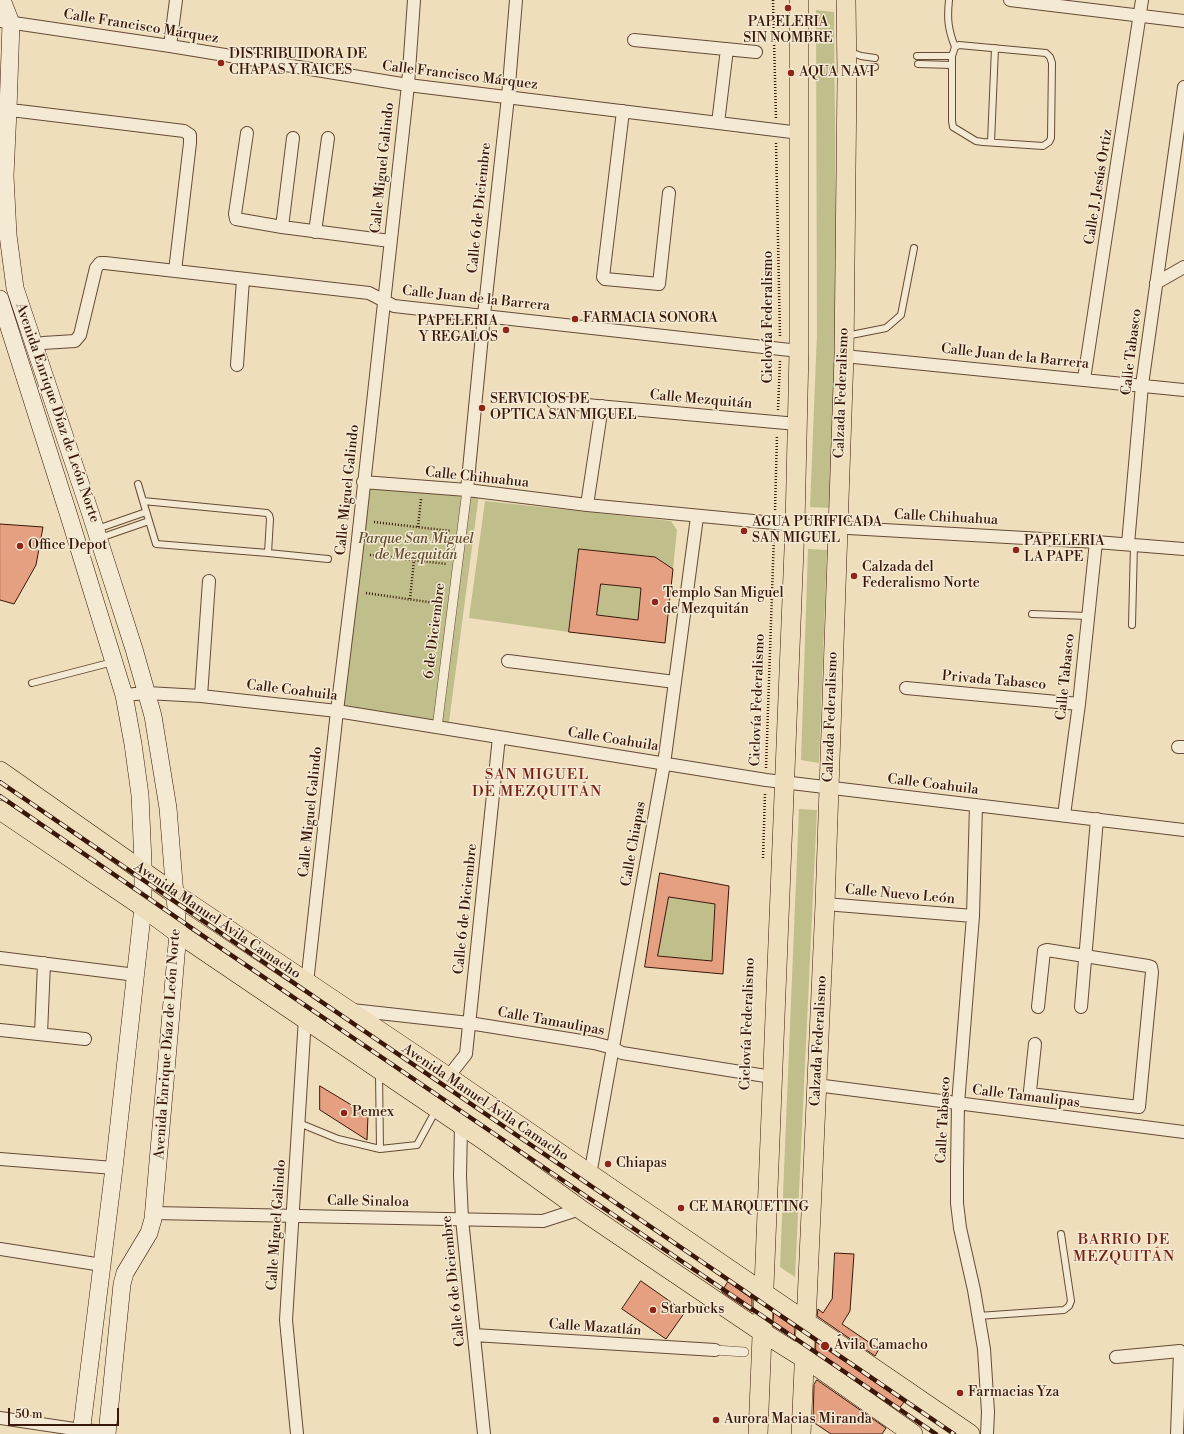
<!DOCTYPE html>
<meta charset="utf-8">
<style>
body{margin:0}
#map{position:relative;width:1184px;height:1434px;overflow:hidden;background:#eedebb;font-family:"Libre Bodoni",serif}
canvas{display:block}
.scale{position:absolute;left:8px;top:1408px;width:111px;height:18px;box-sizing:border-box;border:2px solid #391809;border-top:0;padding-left:5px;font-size:12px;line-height:14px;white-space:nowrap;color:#391809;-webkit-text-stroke:3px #f4ead3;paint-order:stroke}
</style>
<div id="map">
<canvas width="1184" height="1434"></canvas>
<div class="scale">50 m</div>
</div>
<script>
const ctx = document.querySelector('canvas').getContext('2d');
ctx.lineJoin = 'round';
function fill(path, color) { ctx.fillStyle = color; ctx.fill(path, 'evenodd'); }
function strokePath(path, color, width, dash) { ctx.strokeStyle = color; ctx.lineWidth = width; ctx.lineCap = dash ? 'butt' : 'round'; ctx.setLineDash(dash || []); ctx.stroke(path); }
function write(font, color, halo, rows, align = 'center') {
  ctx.font = font + ' "Libre Bodoni",serif'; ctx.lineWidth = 3; ctx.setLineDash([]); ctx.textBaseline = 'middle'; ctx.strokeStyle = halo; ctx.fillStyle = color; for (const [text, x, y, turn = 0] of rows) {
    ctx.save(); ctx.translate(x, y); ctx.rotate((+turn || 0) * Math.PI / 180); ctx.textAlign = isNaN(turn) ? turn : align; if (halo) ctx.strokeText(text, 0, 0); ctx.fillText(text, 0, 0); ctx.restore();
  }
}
fill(new Path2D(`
 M816,10L834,12L837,335L830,508L810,507L817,334Z
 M367,484L479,494L449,722L343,706Z
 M485,501L671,521L677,530L673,569L655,557L579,549L569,632L469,618Z
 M808,549L827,550L819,763L801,760Z
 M601,584L641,588L638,620L597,615Z
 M799,809L817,810L795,1277L780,1267Z
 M669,897L715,904L712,961L658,956Z`), '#c0bf8b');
const building = new Path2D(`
 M0,524L43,527L36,565L14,604L0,600Z
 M579,549L655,557L673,569L665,643L569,632ZM601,584L641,588L638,620L597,615Z
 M660,873L729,886L723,974L645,967ZM669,897L715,904L712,961L658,956Z
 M320,1086L368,1115L367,1140L320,1110Z
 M835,1253L854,1254L850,1311L842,1324L879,1349L875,1356L817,1316L818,1309L823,1313L832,1299Z
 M641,1281L685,1312L666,1339L622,1309Z
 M728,1282L752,1299V1312L722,1292Z
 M774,1313L795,1328L794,1339L773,1326Z
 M816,1342L904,1402L898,1410L816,1353Z
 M817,1380L886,1428L882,1434H831L813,1422L814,1385Z`);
fill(building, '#e5a081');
strokePath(building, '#391809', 1);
const service = new Path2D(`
 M949,0C947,19 948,29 955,47
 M959,45L1046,53L1050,57L1052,63L1051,138L1049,142L1043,146L983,142L976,141L953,127L952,121V56L955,47Z
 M850,52L861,56L875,58
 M917,56H952
 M918,64L952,65
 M850,75L860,69L875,67
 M991,142L995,48
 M846,336L886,328L901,315L914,248
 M138,484L143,501
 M97,529L146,512
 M100,538L149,521
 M268,553L270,519L269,515L267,513L143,501L156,544L268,553L328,559
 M1032,614L1088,616
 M1132,625L1134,544
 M32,683L113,662
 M379,1073L380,1149
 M299,1123L338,1139L380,1149L417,1145L436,1110
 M978,1316L1064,1310L1069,1306L1071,1301L1061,1234`);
const pedestrian = new Path2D(`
 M437,728L467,490
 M715,1350L744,1352`);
const minor = new Path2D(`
 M1010,0L1184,21
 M0,21L170,46L408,85L800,133
 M634,40L756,52
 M170,46L176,0
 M0,110L19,111L184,131L190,135V143L175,271
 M623,111L603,277L605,279L659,284L669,193
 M718,123L727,49
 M247,133L235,214L236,219L282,227L390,241
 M282,227L293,138
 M315,232L328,138
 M1156,283L1184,267
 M43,343L75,341L80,335L96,268L100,263H105L369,293L394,306L799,351
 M844,356L1184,390
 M237,365L243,279
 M1084,379L1142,0
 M553,402L797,424
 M363,482L467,490L587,505L795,525L1096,542L1184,549
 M467,490L484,315L508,97L516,0
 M587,505L602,406
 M1128,544L1142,385L1184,87
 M508,661L675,682
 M906,688L1079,704
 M124,695L147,693L201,696L337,711L766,780L1184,830
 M201,696L209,581
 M1178,747H1184
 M976,805L973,916L958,1104L957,1169V1203L960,1228L974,1290L984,1349L988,1412L987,1434
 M1064,815L1079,704L1096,542
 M825,904L973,916
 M0,958L136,975
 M307,983L337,711L356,557L408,85L414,0
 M1081,1007L1097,819
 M352,1010L469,1023L594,1043L613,1048L622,1053L772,1077
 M0,1030L85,1039
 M41,1034L44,963
 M1035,1044L1030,1091V1094L1139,1107L1152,972L1151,967L1148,966L1047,950L1044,951L1038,1007
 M448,1077L466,1054L499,737
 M816,1085L1184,1132
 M461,1125L460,1176L462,1219L484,1434
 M0,1159L114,1168
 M590,1175L664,764L697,517
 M154,1213L543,1221L580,1209
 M0,1249L102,1265
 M474,1335L715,1350
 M1116,1357L1180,1351L1177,1434
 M0,1418L81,1430L108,1432
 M297,1434L286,1320L305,1018`);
const secondary = new Path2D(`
 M2,0L11,23L8,110L5,176L8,235L15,288L90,512L134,649L153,716L168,808L178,933L153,1219L149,1233L125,1273L122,1284L107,1434
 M0,299L69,516L124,695L133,744L140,795L143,862V907L114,1168L81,1434`);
const primary = new Path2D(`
 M0,771L175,894L448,1077L970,1434
 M0,810L143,907L178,933L488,1143L580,1209L762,1332L818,1367L913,1434
 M758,1434L795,525L799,351V0
 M801,1434L825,904L844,356L847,77L846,0`);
strokePath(service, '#664a36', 8);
strokePath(pedestrian, '#664a36', 10);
strokePath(minor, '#664a36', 14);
strokePath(secondary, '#391809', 18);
strokePath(primary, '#391809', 20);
strokePath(new Path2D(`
 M773,0L776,118
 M776,143L780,336
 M778,410L780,361
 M775,510L777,435
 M374,522L451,531
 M418,527L421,499
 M370,555L447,564
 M366,593L442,604
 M410,599L414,560
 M766,768L774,535
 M763,858L765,793`), '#391809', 2.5, [1, 2]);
strokePath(service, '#f4ead3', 6);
strokePath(pedestrian, '#f4ead3', 9);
strokePath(minor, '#f4ead3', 12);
strokePath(secondary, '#f4ead3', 17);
strokePath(primary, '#eedebb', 19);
const rail = new Path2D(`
 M0,782L954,1434
 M0,796L215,944L936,1434`);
strokePath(rail, '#391809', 4.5);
strokePath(rail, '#f4ead3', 3, [9]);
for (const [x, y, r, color] of [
 [788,8,4,"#8f2418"],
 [221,63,4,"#8f2418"],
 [791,73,4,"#8f2418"],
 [575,319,4,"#8f2418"],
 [506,330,4,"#8f2418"],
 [482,408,4,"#8f2418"],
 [744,531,4,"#8f2418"],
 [20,546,4,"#8f2418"],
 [1016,550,4,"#8f2418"],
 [854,576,4,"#8f2418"],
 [655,602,4,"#8f2418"],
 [344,1113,4,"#8f2418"],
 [608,1164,4,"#8f2418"],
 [681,1208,4,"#8f2418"],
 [653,1310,4,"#8f2418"],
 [825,1346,5,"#8f2418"],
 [960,1393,4,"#8f2418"],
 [716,1420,4,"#8f2418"]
]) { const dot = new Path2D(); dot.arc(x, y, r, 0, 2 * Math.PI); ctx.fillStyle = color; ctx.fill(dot); strokePath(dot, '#f4ead3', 1.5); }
write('14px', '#391809', '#f4ead3', [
 ["PAPELERIA",788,23,"center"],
 ["SIN NOMBRE",788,39,"center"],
 ["DISTRIBUIDORA DE",229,55],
 ["CHAPAS Y RAICES",229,71],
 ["AQUA NAVI",799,73],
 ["FARMACIA SONORA",583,319],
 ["PAPELERIA",498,322,"right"],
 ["Y REGALOS",498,338,"right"],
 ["SERVICIOS DE",490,400],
 ["OPTICA SAN MIGUEL",490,416],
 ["AGUA PURIFICADA",752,523],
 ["SAN MIGUEL",752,539],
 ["PAPELERIA",1024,542],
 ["LA PAPE",1024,558],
 ["Office Depot",28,546],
 ["Calzada del",862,568],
 ["Federalismo Norte",862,584],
 ["Templo San Miguel",663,594],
 ["de Mezquitán",663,610],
 ["Pemex",352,1113],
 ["Chiapas",616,1164],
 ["CE MARQUETING",689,1208],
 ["Starbucks",661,1310],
 ["Ávila Camacho",834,1346],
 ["Farmacias Yza",968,1393],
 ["Aurora Macias Miranda",724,1420]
], 'left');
write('14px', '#391809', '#f4ead3', [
 ["Calle Francisco Márquez",141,27,9],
 ["Calle Francisco Márquez",460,76,7],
 ["Calle Miguel Galindo",383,168,-84],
 ["Calle J. Jesús Ortiz",1099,187,-81],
 ["Calle 6 de Diciembre",480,208,-84],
 ["Calle Juan de la Barrera",476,299,6],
 ["Ciclovía Federalismo",769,317,-90],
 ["Calle Tabasco",1132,352,-83],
 ["Calle Juan de la Barrera",1015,357,6],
 ["Calzada Federalismo",842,393,-88],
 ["Calle Mezquitán",701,400,5],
 ["Avenida Enrique Díaz de León Norte",57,413,71],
 ["Calle Chihuahua",477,478,6],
 ["Calle Miguel Galindo",348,490,-84],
 ["Calle Chihuahua",946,518,3],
 ["6 de Diciembre",435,631,-83],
 ["Calle Tabasco",1066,677,-84],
 ["Privada Tabasco",994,681,5],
 ["Calle Coahuila",292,691,7],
 ["Ciclovía Federalismo",758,700,-88],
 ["Calzada Federalismo",831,717,-88],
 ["Calle Coahuila",613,740,9],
 ["Calle Coahuila",933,785,7],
 ["Calle Miguel Galindo",311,812,-84],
 ["Calle Chiapas",634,844,-80],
 ["Calle Nuevo León",900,895,5],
 ["Calle 6 de Diciembre",466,909,-84],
 ["Avenida Manuel Ávila Camacho",217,921,34],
 ["Calle Tamaulipas",551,1022,10],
 ["Ciclovía Federalismo",748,1024,-88],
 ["Calzada Federalismo",819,1041,-87],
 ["Avenida Enrique Díaz de León Norte",168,1044,-86],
 ["Calle Tamaulipas",1026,1097,7],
 ["Avenida Manuel Ávila Camacho",485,1103,34],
 ["Calle Tabasco",944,1120,-87],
 ["Calle Sinaloa",368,1202,1],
 ["Calle Miguel Galindo",277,1225,-86],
 ["Calle 6 de Diciembre",454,1281,-96],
 ["Calle Mazatlán",595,1328,4]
]);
write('italic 14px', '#624a30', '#f4ead3', [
 ["Parque San Miguel",416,540],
 ["de Mezquitán",416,556]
]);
ctx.letterSpacing = '1px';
write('15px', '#7a1f14', '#f4ead3', [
 ["SAN MIGUEL",537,775],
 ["DE MEZQUITÁN",537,792],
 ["BARRIO DE",1124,1240],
 ["MEZQUITÁN",1124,1257]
]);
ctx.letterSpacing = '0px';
</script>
